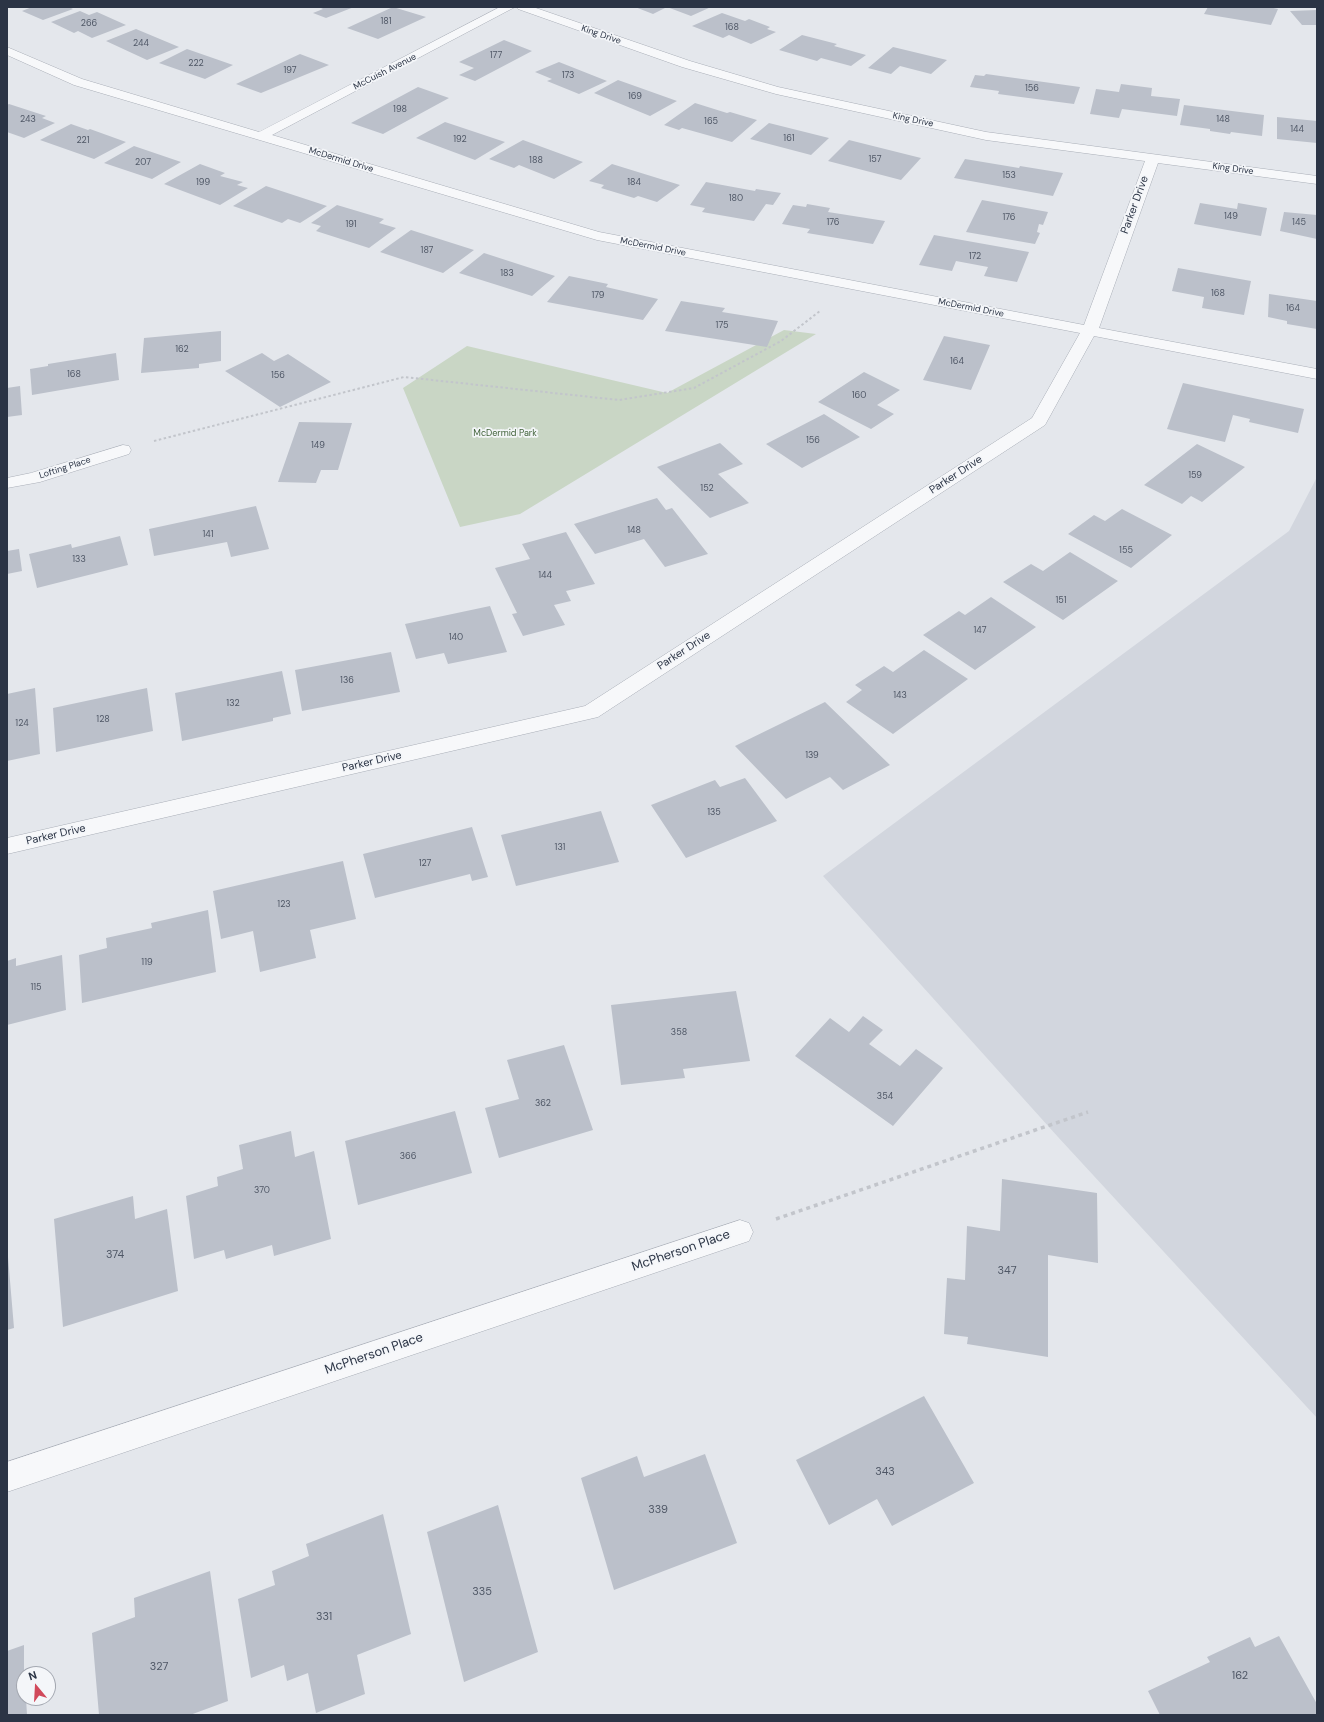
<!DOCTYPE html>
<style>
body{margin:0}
#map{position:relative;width:1324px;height:1722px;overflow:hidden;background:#e4e7ec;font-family:"DM Sans",sans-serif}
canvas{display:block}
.frame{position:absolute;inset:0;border:8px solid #2b3445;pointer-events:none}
.north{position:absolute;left:16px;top:1666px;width:40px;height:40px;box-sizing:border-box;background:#f4f6f9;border:1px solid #a4a8b1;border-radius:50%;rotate:342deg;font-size:11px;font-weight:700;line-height:16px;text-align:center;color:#2b3445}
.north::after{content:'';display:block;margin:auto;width:14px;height:18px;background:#d1495b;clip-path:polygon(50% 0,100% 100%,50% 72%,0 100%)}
</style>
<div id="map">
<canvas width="1324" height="1722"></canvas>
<div class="frame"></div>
<div class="north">N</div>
</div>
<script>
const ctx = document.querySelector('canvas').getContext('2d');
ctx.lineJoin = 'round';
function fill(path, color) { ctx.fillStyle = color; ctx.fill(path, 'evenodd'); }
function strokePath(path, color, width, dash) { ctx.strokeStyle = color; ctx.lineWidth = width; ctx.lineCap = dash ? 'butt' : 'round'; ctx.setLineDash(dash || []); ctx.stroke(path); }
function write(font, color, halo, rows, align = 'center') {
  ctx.font = font + ' "DM Sans",sans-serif'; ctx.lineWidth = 3.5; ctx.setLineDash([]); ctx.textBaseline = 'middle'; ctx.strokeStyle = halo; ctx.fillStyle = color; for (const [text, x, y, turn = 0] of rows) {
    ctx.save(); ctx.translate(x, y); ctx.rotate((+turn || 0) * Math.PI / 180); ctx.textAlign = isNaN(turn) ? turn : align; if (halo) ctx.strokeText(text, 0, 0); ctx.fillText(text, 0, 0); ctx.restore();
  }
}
fill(new Path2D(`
 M1317,477V1418L1058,1137L823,876L1289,531Z`), '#d2d6de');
fill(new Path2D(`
 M784,330L816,334L520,514L460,527L403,388L467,346L667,393Z`), '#c9d6c5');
fill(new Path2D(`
 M32,7H69L73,9L43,20L22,11Z
 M319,7H354L326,18L313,13L323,9Z
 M393,7L426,17L378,39L347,28Z
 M635,7H711L691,16L667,7L653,14Z
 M1208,7H1269L1278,9L1271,25L1204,14Z
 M1317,10V25H1302L1290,11Z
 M80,11L89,15L97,12L126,25L92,38L78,31L74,33L51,22Z
 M722,13L745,21L749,19L770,27L767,29L776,32L751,44L729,35L723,38L692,26Z
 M136,29L179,47L147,60L106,41Z
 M802,35L837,44L834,46L866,55L851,66L821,58L817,61L779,50Z
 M504,40L532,51L475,81L459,75L474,68L459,62Z
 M893,47L947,60L931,74L900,66L891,74L868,68Z
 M187,49L233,65L205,79L159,63Z
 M300,54L329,65L261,93L236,84Z
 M559,62L607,81L579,94L547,81L552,79L535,72Z
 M986,74L1080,87L1074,104L998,94L999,91L970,87L975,75L984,76Z
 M618,80L677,101L650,116L594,93Z
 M1121,84L1152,88L1151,96L1180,99L1177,116L1122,109L1119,118L1090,114L1096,89L1119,92Z
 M418,87L449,98L383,134L351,123Z
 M695,103L727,113L730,112L757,120L732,142L682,128L679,130L664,125Z
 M9,104L46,116L42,118L55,123L24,138L7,132V105Z
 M1184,105L1264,115L1262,136L1231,132L1230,134L1210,131V129L1180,125Z
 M1277,117L1317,121V143L1277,139Z
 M445,122L505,142L475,160L416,138Z
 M769,123L829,138L811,155L750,139Z
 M71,124L88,130L90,129L126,142L94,159L40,140Z
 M523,140L583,162L554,179L519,165L514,168L489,159Z
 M849,140L921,158L901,180L828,161Z
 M134,146L181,162L152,179L104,163Z
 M965,159L1019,168L1020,166L1063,173L1053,196L954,178Z
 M200,164L225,173L220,176L243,182L237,185L248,188L220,205L164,184Z
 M612,164L680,185L657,202L638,196L634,198L601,188L604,185L589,181Z
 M706,182L755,191L756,189L781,193L773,205L766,204L754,221L702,212L705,208L690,205Z
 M266,186L327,206L300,223L288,219L282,223L233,206Z
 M982,200L1048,212L1043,225L1039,224L1037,232L1040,233L1035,244L966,232Z
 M1200,203L1237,209L1238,203L1267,208L1261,236L1194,224Z
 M807,204L830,208L828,212L885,221L873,244L807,233L810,229L782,224L793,205L806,207Z
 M337,205L384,219L379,223L396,228L369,248L316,231L321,226L311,223Z
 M1284,212L1317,215V239L1280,231Z
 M411,230L474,250L443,273L380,252Z
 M934,235L1029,252L1017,282L984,276L988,267L956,261L952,271L919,265Z
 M484,253L555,276L532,296L459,273Z
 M1178,268L1251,281L1244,315L1202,308L1204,297L1172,291Z
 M569,276L608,284L606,287L658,299L643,320L547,302Z
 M1269,294L1317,301V329L1287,324V321L1268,317Z
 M681,301L725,308L722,312L778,321L767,347L665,331Z
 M221,331V361L199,364V368L141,373L144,338Z
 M944,336L990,345L971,390L923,380Z
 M116,353L119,380L32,395L30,369L48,366V364Z
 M262,353L274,361L288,354L331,382L280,407L225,371Z
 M864,372L900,390L877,405L894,414L871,429L818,402Z
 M1183,383L1304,409L1298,433L1249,422L1250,419L1233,415L1225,442L1167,429Z
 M20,386L22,415L7,417V388Z
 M824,414L860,437L802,468L766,444Z
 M299,422L352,423L338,470H321L316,483L278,482Z
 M720,443L743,464L718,474L749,503L710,518L657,467Z
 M1197,444L1245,467L1202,502L1191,496L1182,504L1144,485Z
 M657,498L666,510L672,508L708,554L665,567L644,539L595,554L574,524Z
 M256,506L269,549L231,557L227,542L154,556L149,529Z
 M1122,509L1172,535L1131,568L1068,534L1094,515L1105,521Z
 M566,532L595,584L566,591L571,601L554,605L565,625L523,636L512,614L517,613L495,568L530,559L522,544Z
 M120,536L128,565L37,588L29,554L71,544L72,548Z
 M19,549L22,571L7,574V551Z
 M1070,552L1118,581L1063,620L1003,582L1031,564L1043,571Z
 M991,597L1036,627L975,670L923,635L959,611L965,615Z
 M490,606L507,652L448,664L444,653L416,659L405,624Z
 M924,650L968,679L893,734L846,702L862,690L855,685L884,666L893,672Z
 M391,652L400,692L302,711L295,670Z
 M282,671L291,714L273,718V721L182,741L175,693Z
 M35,688L40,754L7,761V694Z
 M147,688L153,731L56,752L53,708Z
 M825,702L890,765L843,790L830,777L786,799L735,746Z
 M745,778L777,821L686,858L651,805L715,780L720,787Z
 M601,811L619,862L516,886L501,835Z
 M472,827L488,877L472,881L470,874L375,898L363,854Z
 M343,861L356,919L310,930L316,958L260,972L253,931L221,939L213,891Z
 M208,910L216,972L82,1003L79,955L107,948L106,938L152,928L151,923Z
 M62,955L66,1010L7,1025V961L16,958V966Z
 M736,991L750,1061L683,1069L685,1078L621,1085L611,1005Z
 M863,1016L883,1030L869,1044L900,1066L916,1049L943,1068L893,1126L795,1056L830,1018L849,1032Z
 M564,1045L593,1130L499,1158L485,1108L519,1099L507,1060Z
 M455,1111L472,1173L358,1205L345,1141Z
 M291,1131L295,1157L314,1151L331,1239L274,1256L272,1245L226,1259L224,1250L194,1259L186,1196L218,1186L217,1177L243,1169L239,1145Z
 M1002,1179L1097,1193L1098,1263L1048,1255V1357L967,1344L968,1337L944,1334L947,1278L965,1280L967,1226L1000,1231Z
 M133,1196L135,1219L167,1209L178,1291L63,1327L54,1219Z
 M8,1257L14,1328L7,1330V1258Z
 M924,1396L974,1483L892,1526L877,1499L829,1525L796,1460Z
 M705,1454L737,1543L614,1590L581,1478L637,1456L644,1477Z
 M498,1505L538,1652L464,1682L427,1532Z
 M383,1514L411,1634L357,1655L365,1694L316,1713L308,1673L287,1681L284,1665L251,1678L238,1599L275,1585L272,1571L309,1556L306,1544Z
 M210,1571L228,1701L190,1715H99L92,1633L135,1617L134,1598Z
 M1279,1636L1317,1704V1715H1160L1148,1691L1210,1662L1207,1657L1250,1637L1255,1647Z
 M24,1645V1698H26L27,1715H7V1651Z`), '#bbc0ca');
const minor = new Path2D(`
 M500,7H515L272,135L599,232L1084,325L1145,161L986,140L776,94L682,67L518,9L516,7H533L690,61L778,87L986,132L1317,176V184L1158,163L1099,328L1317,369V379L1094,336L1045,425L598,717L7,854V838L585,706L1032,418L1080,333L597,240L74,85L7,55V47L82,79L259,132Z
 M123,445L129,446L131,450L129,454L40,482L7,488V478L31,473Z
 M740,1220L749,1223L753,1232L749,1241L740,1244L7,1492V1462Z`);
strokePath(minor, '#a9aeb7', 1);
strokePath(new Path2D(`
 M154,441L404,377L619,400L694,388L781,341L820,311`), '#c2c5cb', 2, [2.5, 2.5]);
strokePath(new Path2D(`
 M776,1219L1088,1112`), '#c2c5cb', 3.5, [4, 4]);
fill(minor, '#f7f8fa');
write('9px', '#4f5766', null, [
 ["181",386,22],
 ["266",89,24],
 ["168",732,28],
 ["244",141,44],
 ["177",496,56],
 ["222",196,64],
 ["197",290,71],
 ["173",568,76],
 ["156",1032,89],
 ["169",635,97],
 ["198",400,110],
 ["243",28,120],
 ["148",1223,120],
 ["165",711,122],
 ["144",1297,130],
 ["161",789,139],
 ["192",460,140],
 ["221",83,141],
 ["157",875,160],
 ["188",536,161],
 ["207",143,163],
 ["153",1009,176],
 ["199",203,183],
 ["184",634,183],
 ["180",736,199],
 ["149",1231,217],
 ["176",1009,218],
 ["176",833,223],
 ["145",1299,223],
 ["191",351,225],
 ["187",427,251],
 ["172",975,257],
 ["183",507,274],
 ["168",1218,294],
 ["179",598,296],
 ["164",1293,309],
 ["175",722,326],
 ["162",182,350],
 ["164",957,362],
 ["168",74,375],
 ["156",278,376],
 ["160",859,396],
 ["156",813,441],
 ["149",318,446],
 ["159",1195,476],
 ["152",707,489],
 ["148",634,531],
 ["141",208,535],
 ["155",1126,551],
 ["133",79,560],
 ["144",545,576],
 ["151",1061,601],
 ["147",980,631],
 ["140",456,638],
 ["136",347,681],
 ["143",900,696],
 ["132",233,704],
 ["128",103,720],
 ["124",22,724],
 ["139",812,756],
 ["135",714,813],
 ["131",560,848],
 ["127",425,864],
 ["123",284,905],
 ["119",147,963],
 ["115",36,988],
 ["358",679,1033],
 ["354",885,1097],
 ["362",543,1104],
 ["366",408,1157],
 ["370",262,1191]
]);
write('9px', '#2b3445', '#f4f6f9', [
 ["King Drive",601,35,19],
 ["McCuish Avenue",385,72,-27],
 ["King Drive",913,120,12],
 ["McDermid Drive",341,160,17],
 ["King Drive",1233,169,8],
 ["McDermid Drive",653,247,11],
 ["McDermid Drive",971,308,11],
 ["Lofting Place",65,468,-18]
]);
write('9px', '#3f6138', '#f4f6f9', [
 ["McDermid Park",505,434]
]);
write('11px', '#2b3445', '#f4f6f9', [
 ["Parker Drive",1135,205,-70],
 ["Parker Drive",956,475,-33],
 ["Parker Drive",684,651,-33],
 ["Parker Drive",372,762,-13],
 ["Parker Drive",56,835,-13]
]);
write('11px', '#4f5766', null, [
 ["374",115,1255],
 ["347",1007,1271],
 ["343",885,1472],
 ["339",658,1510],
 ["335",482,1592],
 ["331",324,1617],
 ["327",159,1667],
 ["162",1240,1676]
]);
write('13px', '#2b3445', '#f4f6f9', [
 ["McPherson Place",681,1251,-19],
 ["McPherson Place",374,1354,-19]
]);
</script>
